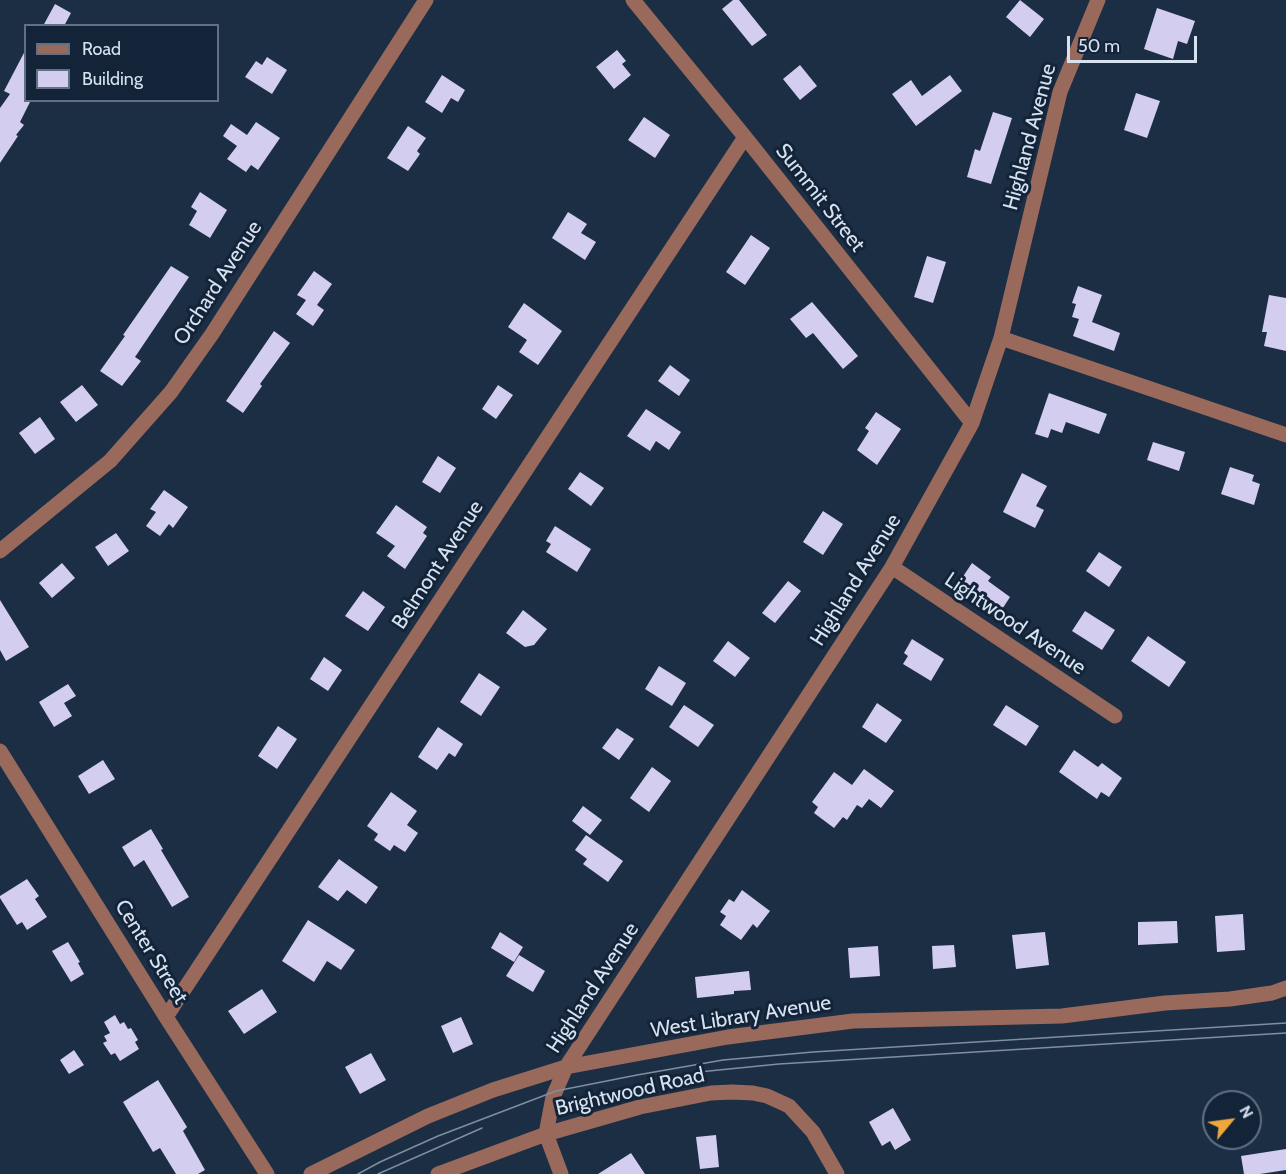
<!DOCTYPE html>
<style>
body{margin:0}
#map{position:relative;width:1286px;height:1174px;overflow:hidden;background:#1c2e44;font-family:Cabin,sans-serif}
canvas{display:block}
.legend{position:absolute;left:24px;top:24px;width:195px;height:78px;box-sizing:border-box;background:#132439;border:2px solid #617083;margin:0;padding:8px 10px;list-style:none;font-size:18px;color:#d7e2f1}
.legend li{display:flex;align-items:center;gap:12px;height:30px}
.legend b{width:30px;border:2px solid #617083}
.north{position:absolute;left:1202px;top:1090px;width:60px;height:60px;box-sizing:border-box;background:#132439;border:2px solid #617083;border-radius:50%;rotate:61deg;font-size:16px;font-weight:700;line-height:24px;text-align:center;color:#d7e2f1}
.north::after{content:'';display:block;margin:auto;width:21px;height:27px;background:#eea73d;clip-path:polygon(50% 0,100% 100%,50% 72%,0 100%)}
.scale{position:absolute;left:1067px;top:36px;width:130px;height:27px;box-sizing:border-box;border:3px solid #d7e2f1;border-top:0;padding-left:8px;font-size:18px;line-height:21px;white-space:nowrap;color:#d7e2f1;-webkit-text-stroke:4px #132439;paint-order:stroke}
</style>
<div id="map">
<canvas width="1286" height="1174"></canvas>
<ul class="legend">
<li><b style="height:8px;background:#996a5c"></b>Road</li>
<li><b style="height:16px;background:#d3cdef"></b>Building</li>
</ul>
<div class="north">N</div>
<div class="scale">50 m</div>
</div>
<script>
const ctx = document.querySelector('canvas').getContext('2d');
ctx.lineJoin = 'round';
function fill(path, color) { ctx.fillStyle = color; ctx.fill(path, 'evenodd'); }
function strokePath(path, color, width, dash) { ctx.strokeStyle = color; ctx.lineWidth = width; ctx.lineCap = dash ? 'butt' : 'round'; ctx.setLineDash(dash || []); ctx.stroke(path); }
function write(font, color, halo, rows, align = 'center') {
  ctx.font = font + ' Cabin,sans-serif'; ctx.lineWidth = 6; ctx.setLineDash([]); ctx.textBaseline = 'middle'; ctx.strokeStyle = halo; ctx.fillStyle = color; for (const [text, x, y, turn = 0] of rows) {
    ctx.save(); ctx.translate(x, y); ctx.rotate((+turn || 0) * Math.PI / 180); ctx.textAlign = isNaN(turn) ? turn : align; if (halo) ctx.strokeText(text, 0, 0); ctx.fillText(text, 0, 0); ctx.restore();
  }
}
fill(new Path2D(`
 M733,0H739L767,35L752,46L722,9Z
 M1020,0L1044,19L1030,37L1006,17Z
 M55,4L71,13L64,26H43Z
 M1157,8L1195,21L1187,44L1178,41L1173,59L1144,49Z
 M26,49V100H31L20,122L24,125L16,135L18,136L0,163V108L10,94L4,91Z
 M617,50L626,61L622,64L631,75L614,89L596,67Z
 M267,57L287,70L272,94L245,77L256,61L262,65Z
 M800,65L817,86L800,100L783,79Z
 M442,75L465,90L458,102L451,98L442,113L425,102Z
 M950,75L962,91L916,126L892,94L911,80L922,96Z
 M1136,93L1160,101L1147,138L1124,130Z
 M993,112L1012,118L991,184L967,177L975,149L980,151Z
 M644,117L670,135L655,158L628,140Z
 M256,122L280,138L258,170L251,165L246,172L227,159L237,146L223,136L231,124L247,135Z
 M408,126L426,138L417,151L420,154L408,171L387,158Z
 M200,192L227,210L210,238L189,225L197,211L191,207Z
 M568,212L587,224L581,233L596,242L585,260L552,238Z
 M751,235L770,248L745,285L726,272Z
 M927,256L946,262L933,303L914,297Z
 M171,266L189,277L135,357L141,361L122,386L100,371L125,336L123,335Z
 M314,271L332,284L317,305L324,310L313,326L296,314L306,300L297,295Z
 M1078,286L1102,295L1092,322L1120,333L1114,351L1073,336L1079,319L1072,317L1076,304L1072,303Z
 M1269,295L1286,298V351L1264,346L1267,332H1262Z
 M812,302L858,356L843,369L813,333L806,338L790,319Z
 M524,303L562,331L538,365L519,352L527,340L508,327Z
 M274,331L290,343L260,384L262,386L243,413L226,401Z
 M670,365L690,380L679,396L658,381Z
 M82,385L98,405L76,422L60,402Z
 M498,385L513,395L496,419L482,409Z
 M1049,393L1107,414L1099,434L1066,422L1062,433L1051,429L1048,438L1035,434Z
 M646,409L681,432L669,450L656,441L650,451L627,436Z
 M876,412L901,429L877,465L857,450L869,431L865,428Z
 M40,417L55,439L35,454L19,433Z
 M1153,442L1185,452L1179,471L1147,460Z
 M438,456L456,468L440,493L422,482Z
 M1230,467L1254,475L1252,481L1260,484L1254,505L1221,494Z
 M580,472L604,488L591,506L568,489Z
 M1022,473L1047,486L1036,506L1044,510L1035,528L1003,512Z
 M164,490L188,507L173,528L169,524L160,536L146,526L156,512L150,509Z
 M396,505L427,527L423,533L427,536L405,569L387,556L395,546L376,533Z
 M823,511L843,524L823,555L803,542Z
 M555,526L591,549L577,572L546,552L551,544L546,541Z
 M116,533L129,551L108,566L95,547Z
 M1099,552L1122,567L1109,587L1086,571Z
 M62,563L75,578L52,598L39,583Z
 M972,563L991,577L988,581L1010,597L999,614L976,598L974,600L956,587Z
 M788,581L801,591L775,623L762,613Z
 M363,591L385,607L368,631L345,616Z
 M0,600L29,647L6,661L0,650Z
 M523,610L547,629L534,645L525,647L506,633Z
 M1085,611L1115,630L1102,650L1072,631Z
 M1148,636L1186,662L1169,687L1131,661Z
 M912,639L944,659L931,681L903,664L908,656L904,653Z
 M728,641L750,658L735,677L713,661Z
 M324,657L342,670L328,691L310,679Z
 M659,666L686,683L672,706L645,689Z
 M479,673L500,687L481,716L460,702Z
 M68,684L76,696L64,703L72,716L54,727L39,702Z
 M877,703L902,720L886,743L862,727Z
 M684,705L714,725L698,747L669,727Z
 M1006,705L1039,726L1026,746L993,725Z
 M278,726L297,739L277,769L258,756Z
 M438,727L463,744L455,757L449,753L437,770L418,757Z
 M617,728L634,739L619,760L602,748Z
 M1074,750L1098,767L1102,763L1122,778L1109,797L1101,792L1097,799L1059,772Z
 M103,760L115,779L89,794L78,776Z
 M652,767L671,781L649,812L630,798Z
 M864,769L894,791L881,808L869,799L862,808L857,805L847,820L843,817L834,828L814,813L818,807L812,802L834,772L852,785Z
 M391,792L417,811L407,825L418,833L405,852L394,845L390,851L374,840L378,834L367,826Z
 M583,806L602,820L590,835L572,821Z
 M151,829L163,849L161,850L189,897L172,907L144,860L134,867L122,847Z
 M586,835L623,861L608,882L583,864L587,859L575,850Z
 M339,859L378,887L366,904L347,890L338,901L318,887Z
 M27,879L39,896L35,899L47,917L27,930L22,922L17,925L0,898V896Z
 M742,890L770,911L757,928L753,924L741,940L720,925L726,916L720,912L729,899L734,902Z
 M1243,914L1245,950L1217,952L1215,916Z
 M308,920L355,950L341,970L327,961L314,982L282,961Z
 M1177,921L1178,943L1138,945V922Z
 M500,932L523,947L514,962L491,948Z
 M1045,932L1049,965L1016,969L1012,935Z
 M68,942L80,962L78,963L84,974L71,982L52,951Z
 M954,945L956,967L933,969L932,946Z
 M878,946L880,976L850,978L848,948Z
 M519,955L545,971L533,992L506,976Z
 M749,971L751,990L734,991V994L697,998L695,977Z
 M262,989L277,1012L244,1034L228,1011Z
 M115,1015L120,1024L124,1022L128,1029L131,1028L138,1040L135,1042L139,1049L120,1061L115,1053L111,1055L103,1043L107,1041L104,1036L110,1033L104,1022Z
 M461,1017L473,1044L453,1053L441,1026Z
 M74,1050L84,1065L69,1074L60,1060Z
 M371,1053L386,1080L360,1094L345,1067Z
 M158,1080L187,1127L183,1131L205,1170L198,1174H176L160,1148L153,1152L123,1102Z
 M893,1108L911,1140L895,1150L890,1141L882,1146L869,1122Z
 M716,1135L719,1167L700,1169L696,1137Z
 M1286,1149V1170L1260,1174H1244L1241,1156Z
 M631,1153L645,1174H598Z`), '#d3cdef');
strokePath(new Path2D(`
 M633,0L745,137L972,423
 M1001,338L1286,435
 M0,551L110,461L171,392L212,334L426,0
 M892,567L1115,716
 M0,751L166,1017L267,1174
 M166,1017L745,137
 M311,1174L428,1116L493,1090L566,1067L728,1037L853,1021L1062,1016L1165,1003L1230,999L1272,993L1286,988
 M438,1174L546,1134L640,1107L711,1093L732,1092L753,1093L767,1096L789,1106L813,1132L837,1174
 M561,1174L546,1134L553,1097L566,1067L892,567L972,423L1001,338L1060,92L1098,0`), '#996a5c', 15);
strokePath(new Path2D(`
 M699,1072L779,1064L1286,1033
 M358,1174L380,1162L438,1136L556,1091L637,1075L723,1060L813,1052L1286,1023
 M378,1174L482,1128`), '#808ea0', 1.5);
write('21px', '#d7e2f1', '#132439', [
 ["Highland Avenue",1030,137,-75],
 ["Summit Street",820,198,52],
 ["Orchard Avenue",218,283,-57],
 ["Belmont Avenue",438,565,-57],
 ["Highland Avenue",856,580,-58],
 ["Lightwood Avenue",1015,624,34],
 ["Center Street",151,952,58],
 ["Highland Avenue",593,988,-57],
 ["West Library Avenue",741,1017,-9],
 ["Brightwood Road",630,1092,-13]
]);
</script>
